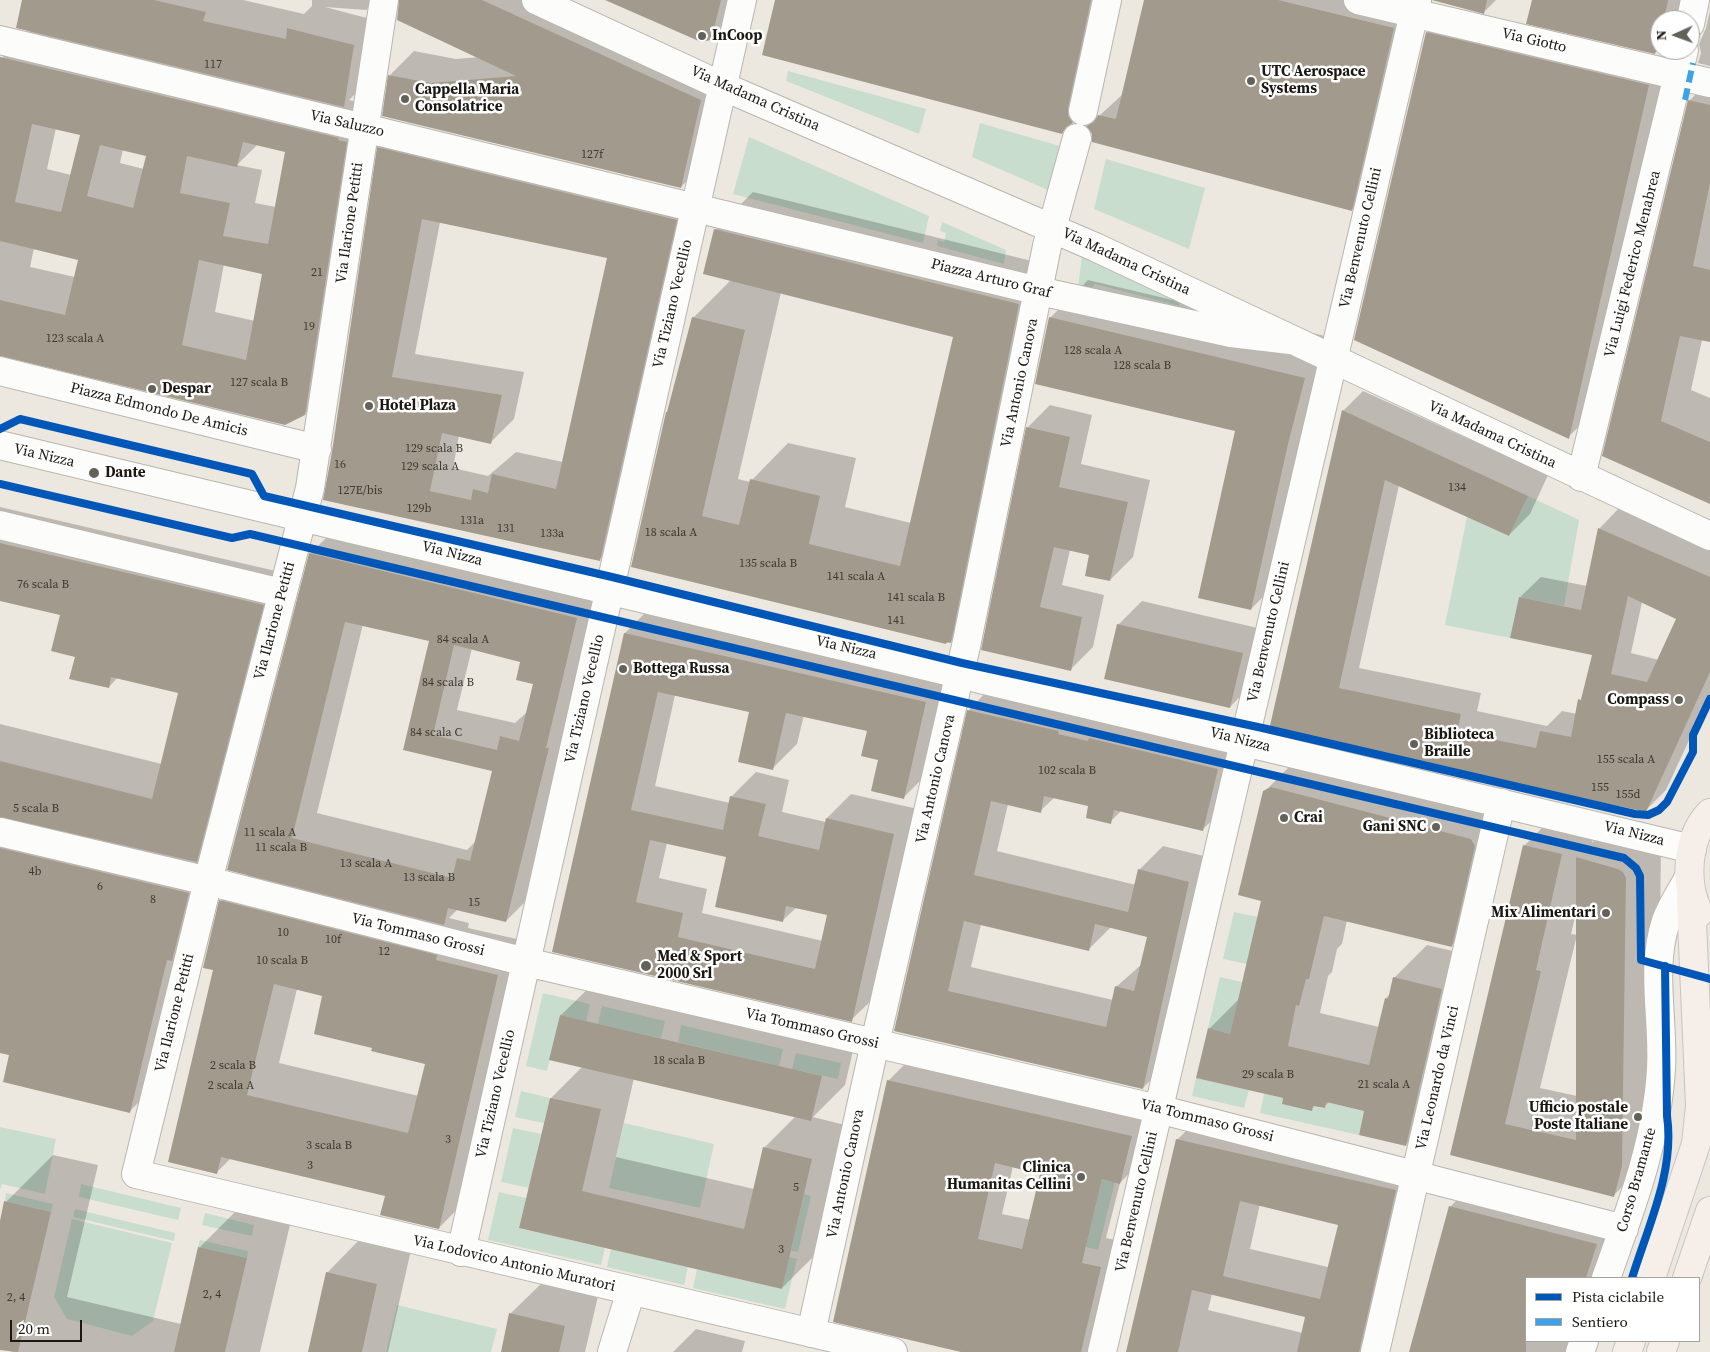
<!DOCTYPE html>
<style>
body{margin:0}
#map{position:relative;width:1710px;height:1352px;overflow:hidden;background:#ede8df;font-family:"Source Serif 4",serif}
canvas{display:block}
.legend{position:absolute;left:1525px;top:1277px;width:175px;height:65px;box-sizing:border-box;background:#fff;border:1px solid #a4a3a0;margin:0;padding:6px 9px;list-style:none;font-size:15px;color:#1b1812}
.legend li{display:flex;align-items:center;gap:10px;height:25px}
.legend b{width:25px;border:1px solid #a4a3a0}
.north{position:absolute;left:1650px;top:10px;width:50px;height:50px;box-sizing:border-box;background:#fff;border:1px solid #a4a3a0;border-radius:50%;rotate:268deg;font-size:14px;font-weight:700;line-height:20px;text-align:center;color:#1b1812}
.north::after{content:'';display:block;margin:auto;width:18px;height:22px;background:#64615a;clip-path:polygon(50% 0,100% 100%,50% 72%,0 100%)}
.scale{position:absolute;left:10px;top:1320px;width:72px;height:22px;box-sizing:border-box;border:2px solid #1b1812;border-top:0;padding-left:6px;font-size:15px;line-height:18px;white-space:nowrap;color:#1b1812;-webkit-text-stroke:4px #fff;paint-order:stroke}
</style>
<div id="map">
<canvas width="1710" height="1352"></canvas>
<ul class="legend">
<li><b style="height:6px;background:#0057b8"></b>Pista ciclabile</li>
<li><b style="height:6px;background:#3da2ea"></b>Sentiero</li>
</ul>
<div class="north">N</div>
<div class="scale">20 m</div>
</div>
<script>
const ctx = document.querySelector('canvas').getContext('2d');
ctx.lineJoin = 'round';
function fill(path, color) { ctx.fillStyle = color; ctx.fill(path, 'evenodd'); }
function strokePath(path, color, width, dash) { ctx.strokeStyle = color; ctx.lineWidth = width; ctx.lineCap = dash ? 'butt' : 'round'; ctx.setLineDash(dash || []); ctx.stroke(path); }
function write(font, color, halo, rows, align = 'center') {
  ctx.font = font + ' "Source Serif 4",serif'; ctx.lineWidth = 5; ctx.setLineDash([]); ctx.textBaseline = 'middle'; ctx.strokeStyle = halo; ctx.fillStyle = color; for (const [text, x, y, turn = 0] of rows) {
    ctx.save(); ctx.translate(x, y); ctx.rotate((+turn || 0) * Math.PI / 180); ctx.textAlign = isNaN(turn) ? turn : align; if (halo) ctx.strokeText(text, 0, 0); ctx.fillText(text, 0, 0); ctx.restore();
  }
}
fill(new Path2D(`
 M788,71L926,109L919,134L786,81Z
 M980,123L1060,146L1048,190L972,157Z
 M749,137L929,216L923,243L733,194Z
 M1106,159L1205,188L1189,249L1094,209Z
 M942,222L1006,250L1004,264L937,246L938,240L944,242L946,233L940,231Z
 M1082,256L1180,300L1179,306L1095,284L1090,289L1078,286Z
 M1528,496L1579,520L1564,606L1519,597L1510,638L1445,625L1467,517L1509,536Z
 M1234,912L1258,917L1247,964L1223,959Z
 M1220,977L1242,982L1230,1034L1208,1028Z
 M543,993L590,1004L586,1021L560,1015L547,1071L526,1066Z
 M602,1006L665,1021L661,1038L598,1024Z
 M681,1025L783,1049L779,1066L678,1042Z
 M796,1053L841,1063L838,1079L792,1069Z
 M1196,1078L1249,1090L1244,1108L1192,1096Z
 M521,1091L550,1098L544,1123L515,1117Z
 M1264,1094L1283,1098L1282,1104L1325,1108L1326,1102L1364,1111L1359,1135L1260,1113Z
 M624,1123L714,1144L700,1208L609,1188Z
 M0,1127L56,1139L45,1194L2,1184L0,1190Z
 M513,1128L541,1134L529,1188L501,1182Z
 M1102,1179L1115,1182L1098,1250L1086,1247Z
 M81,1184L181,1208L178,1220L79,1197Z
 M499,1192L526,1198L519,1228L605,1248L601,1265L488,1240Z
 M6,1193L53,1204L51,1212L5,1201Z
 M804,1194L811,1196L798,1252L791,1251Z
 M75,1209L175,1233L174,1241L73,1217Z
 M205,1213L254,1225L252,1236L202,1225Z
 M72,1219L172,1243L153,1321L132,1336L67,1319L54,1297Z
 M200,1240L248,1251L247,1258L198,1247Z
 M611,1249L688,1267L684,1285L607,1267Z
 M789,1257L797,1259L785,1309L693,1288L697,1269L782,1289Z
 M397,1305L497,1329L491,1352H386Z`), '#c8ddcd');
fill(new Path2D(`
 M24,0H243L304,14L312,6V0H376L366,10L325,7L378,21L368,81L349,100L371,105L338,381L305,414L0,355V66L2,58L30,30ZM56,128L81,134L71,175L47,169ZM258,144L287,151L276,207L255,203L262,170L237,165ZM123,149L148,155L144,169L120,163ZM34,248L79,259L75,277L30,267ZM224,264L264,273L255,321L215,312Z
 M400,0H559L725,75L705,162L681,187L390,75L414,51L456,59L480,57Z
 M608,0H745L744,4L710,38Z
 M777,0H1106L1092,102L1062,132Z
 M1146,0H1404L1373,188L1351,210L1093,133L1088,126L1123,94Z
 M1433,0H1496L1484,12Z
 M1533,0H1684L1680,20H1660V48L1655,53Z
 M1450,9L1671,61L1592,414L1568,437L1427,33Z
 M1710,11V66L1698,63L1701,53L1699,44L1706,28Z
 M1710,80V341L1702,340L1691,390L1710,398V503L1604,455L1689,101Z
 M402,125L699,197L623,536L600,559L333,452L379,148ZM440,222L608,257L563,462L516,452L488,476L453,468L459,435L491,442L514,419L524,372L415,354Z
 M753,192L1056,267L988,604L950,642L946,643L632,566L693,318L731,280L704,273L716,229ZM781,292L954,336L911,523L845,507L856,458L788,443L750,482L738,479Z
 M1088,280L1342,340L1289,571L1251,609L1237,431L1050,318Z
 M1363,391L1548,475L1530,514L1509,535L1399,485L1359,668L1481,693L1477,711L1547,726L1562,711L1577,714L1593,654L1520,597L1541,577L1587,586L1599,529L1619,508L1710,548V695L1666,790L1645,811L1270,729L1343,411ZM1642,602L1678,618L1659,660L1631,653Z
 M1050,405L1092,415L1081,464L1150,480L1133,557L1110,580L1091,554L1070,550L1062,585L1104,595L1093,647L1070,670L983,649L1027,428Z
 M0,507L293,575L226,831L199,858L218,863L160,1081L130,1111L11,1054L0,1052V724L162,764L180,692L118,677L109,687L76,656L62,614L0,599Z
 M336,528L601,593L531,896L506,921L458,909L449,918L469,923L468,928L530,942L471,1195L439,1228L386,1195L231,1158L217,1172L215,969L221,901L248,874L229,869L311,553ZM363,624L430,640L405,749L493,770L476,841L467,850L317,813ZM472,648L521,661L535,683L527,712L515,723L457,710ZM297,989L324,995L373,1047L426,1063L419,1096L279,1063Z
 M1142,601L1266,630L1253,683L1230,707L1118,625Z
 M649,609L950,678L928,773L904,797L879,759L868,730L804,715L797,744L773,768L751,711L675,695L655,786L730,803L732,796L756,772L789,780L782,812L826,822L827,818L851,794L918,809L876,996L851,1020L553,951L625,633ZM667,843L727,856L782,921L797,907L829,914L823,941L702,913L707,889L659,878Z
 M992,686L1241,745L1227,806L1203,829L1122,810L1110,822L1090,805L1055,797L1040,811L1008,804L997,851L1136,885L1139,870L1163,846L1212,858L1166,1064L1143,1088L895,1031L969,710ZM981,924L1088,950L1111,927L1148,936L1142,964L1116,987L1113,1000L971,967Z
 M1297,759L1504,806L1484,913L1452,945L1347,920L1342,944L1337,949L1332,972L1328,976L1320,1013L1379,1027L1386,998L1390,994L1394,978L1427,945L1474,956L1439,1112L1406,1145L1366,1110L1330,1101L1324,1107L1316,1105L1311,1109L1285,1097L1209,1029L1240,998L1263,900L1264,792Z
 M1560,810L1597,818L1592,843L1613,822L1661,841L1658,1129L1650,1159L1614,1195L1452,1154L1524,846ZM1576,913H1577V935L1571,934ZM1576,939H1577V1096L1540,1088Z
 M596,981L855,1042L845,1085L813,1117L845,1125L816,1254L782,1288L521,1227L551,1098L583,1066L551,1059L561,1015ZM634,1078L796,1116L764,1148L754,1189L616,1157Z
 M913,1056L1156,1111L1145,1157L1120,1183L1106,1238L1125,1242L1099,1352H968L888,1081ZM1013,1166L1042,1173L1031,1220L1002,1214Z
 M1205,1112L1423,1163L1379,1352H1127L1177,1140ZM1260,1204L1340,1224L1328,1267L1250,1249ZM1212,1294L1307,1316L1303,1333L1208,1310Z
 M53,1155L98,1165L67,1297L181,1324L199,1248L246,1201L293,1212L260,1352H13L0,1349V1226L6,1202Z
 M1465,1192L1610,1230L1594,1278H1526V1341H1573L1570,1352H1410L1450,1207Z
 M361,1238L411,1250L388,1352H309L327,1273Z
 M545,1280L599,1292L585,1352H502L510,1314Z
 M696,1329L745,1341L742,1352H673Z`), '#0003');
fill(new Path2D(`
 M22,0H154L206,12L203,21L286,39L287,28L354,45L344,107L16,28Z
 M399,0H482L701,100L681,188L382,116L388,75L431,83L516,76L397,20Z
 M605,0H721L711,40L701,42Z
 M775,0H1091L1068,108V116L1073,123L1066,127L1062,134L762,55Z
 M1144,0H1278L1394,28L1352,211L1092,142V134L1086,126L1094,122L1098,115L1116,119Z
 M1432,0H1487L1484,14Z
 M1532,0H1668L1664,20H1660V35L1655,54L1526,24Z
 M1426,32L1649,85L1569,439L1354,340Z
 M0,57L339,138L338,140L347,142L305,415L285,425L0,356V300L65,315L78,260L0,241ZM32,124L80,135L61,212L15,202ZM243,142L285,152L268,244L223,236L230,203L180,193L187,156L237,167ZM100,145L146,156L133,208L87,196ZM199,260L262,274L246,360L182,345Z
 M1688,100L1710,105V183L1693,266L1710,270V342L1680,336L1661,421L1710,442V504L1602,456Z
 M377,147L677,220L600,561L323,500L332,452ZM422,219L607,258L556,489L492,474L488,493L473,489L471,500L430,491L442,433L491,444L502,395L392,377Z
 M714,229L1019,304L951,643L947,642L946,644L631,567L666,412H667L692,317L745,330L702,516L739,525L750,479L820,496L809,544L900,566L953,337L703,274Z
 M1049,317L1305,378L1288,444L1251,610L1198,598L1235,431L1035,384Z
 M1342,410L1528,496L1509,536L1385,480L1339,688L1461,714L1457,732L1536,748L1540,731L1571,737L1578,699L1581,700L1592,655L1510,638L1519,597L1581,610L1598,528L1710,577V672L1646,812L1269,730ZM1628,596L1676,619L1647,682L1611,674Z
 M1026,427L1070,437L1059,487L1128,502L1110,581L1085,576L1089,555L1054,547L1040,607L1082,617L1071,671L981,650Z
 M0,543L264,605L197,862L0,817V761L152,799L178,693L111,677L109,688L69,679L75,657L51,651L60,615L0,601Z
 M309,553L577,618L546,748H549L506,922L448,908L444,925L227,870ZM345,622L429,641L403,750L492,771L470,861L457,858L452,878L292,838ZM454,645L520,662L516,680L533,684L519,741L500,736L497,750L433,735Z
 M1117,624L1243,653L1230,708L1104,679Z
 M624,633L926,702L904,799L871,791L878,760L861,756L867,731L786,713L773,770L738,762L749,712L658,692L631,810L723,830L730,796L766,804L758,836L819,850L826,818L894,834L852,1022L552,952ZM650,840L726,857L715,907L783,922L786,906L827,915L815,969L678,937L683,913L636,902Z
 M967,710L1059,731L1058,734L1088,741L1089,738L1218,769L1203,831L1114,810L1111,824L1086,818L1088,806L1044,796L1041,813L991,801L974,875L1128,912L1138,869L1189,882L1143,1089L894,1031ZM964,921L1089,951L1095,924L1147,937L1134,991L1115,986L1106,1027L948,991Z
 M1271,787L1471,839L1475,846L1452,947L1324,916L1309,979H1306L1299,1006L1296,1005L1288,1046L1369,1065L1385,998L1388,999L1393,977L1442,989L1406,1146L1359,1135L1364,1111L1326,1102L1325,1108L1313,1106L1312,1111L1282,1104L1283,1098L1196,1078L1208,1028L1230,1034L1261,901L1238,895L1263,791Z
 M1523,845L1562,854L1536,970L1541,971L1505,1124L1576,1140V857L1618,869L1623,872L1626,878L1622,1166L1614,1197L1450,1155Z
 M0,848L189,893L172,961L167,960L130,1113L3,1082L9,1055L0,1053Z
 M219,900L437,955L436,960L498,975L439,1229L380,1215L385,1196L221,1157L217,1174L168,1162L213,970L203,968ZM274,984L322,996L314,1034L372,1048L371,1051L425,1064L408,1133L247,1095Z
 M560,1015L822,1076L811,1121L549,1060Z
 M887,1080L1132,1136L1120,1184L1102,1179L1082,1263L1101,1267L1081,1352H961L833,1322ZM995,1163L1040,1174L1022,1249L978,1239Z
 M550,1098L601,1109L582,1191L744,1229L763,1147L812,1159L782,1289L519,1228Z
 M1176,1139L1396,1190L1359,1352H1297L1305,1317L1192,1290L1178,1352H1126ZM1240,1201L1338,1225L1320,1299L1223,1276Z
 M4,1201L51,1212L18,1352L0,1350V1221Z
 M1449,1206L1597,1244L1586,1278H1526V1352H1409Z
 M198,1247L247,1258L225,1352H174Z
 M326,1272L377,1284L362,1352H308Z
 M509,1313L565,1326L559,1352H501Z`), '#a29a8c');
const minor = new Path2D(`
 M384,0L310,488L208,881L136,1174L893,1352
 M536,0L722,86L1095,247L1710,536
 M1358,0L1710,83
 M1690,24L1695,0
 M0,40L1039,291L1231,333L1290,340
 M1083,111L1107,0
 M0,371L317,449
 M0,445L1692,849
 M1581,477L1684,50
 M0,525L282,593
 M0,832L208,881L526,962L1158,1109L1624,1229
 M461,1252L742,0
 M1606,1278C1630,1211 1657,1141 1661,1069C1664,1020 1650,969 1666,921C1671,906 1682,891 1689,877
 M811,1333L875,1043L966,646L1047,246L1077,138
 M612,1352L631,1291
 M1102,1352L1417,0
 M1375,1352L1501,803
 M1580,1352L1584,1341`);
const major = new Path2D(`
 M1699,913C1684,884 1686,838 1710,813
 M1651,1278L1696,1144L1700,1106L1691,898
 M1687,1278L1710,1211
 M1627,1352L1631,1341
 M1661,1352L1665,1341`);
strokePath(minor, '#b9b5af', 30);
strokePath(major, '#c7c4c0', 30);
strokePath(minor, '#fcfcfa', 28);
strokePath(major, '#f5eee9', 28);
strokePath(new Path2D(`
 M1685,100L1693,63`), '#3da2ea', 6, [12, 6]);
strokePath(new Path2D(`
 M0,429L20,419L252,474L264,496L612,577L962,663L1267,729L1635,814L1648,815L1659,810L1667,802L1693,752V735L1710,699
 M0,484L232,538L250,534L1624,858L1636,868L1640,876L1641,960L1710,979
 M1632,1278C1648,1226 1675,1171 1667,1116L1665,966`), '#0057b8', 8);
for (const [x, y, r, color] of [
 [702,36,5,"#64615a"],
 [1251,81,5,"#64615a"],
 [405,99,5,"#64615a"],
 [152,389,5,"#64615a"],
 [369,406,5,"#64615a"],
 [94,473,6,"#64615a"],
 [623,669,5,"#64615a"],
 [1679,700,5,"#64615a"],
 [1414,744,5,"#64615a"],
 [1284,818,5,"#64615a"],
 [1436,827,5,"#64615a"],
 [1606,913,5,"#64615a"],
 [646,966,6,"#64615a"],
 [1638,1117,5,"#64615a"],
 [1081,1177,5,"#64615a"]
]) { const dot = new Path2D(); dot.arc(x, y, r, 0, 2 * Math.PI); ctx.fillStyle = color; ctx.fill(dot); strokePath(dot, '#fff', 2); }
write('12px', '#3d3830', null, [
 ["117",213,65],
 ["127f",592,155],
 ["21",317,273],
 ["19",309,327],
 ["123 scala A",75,339],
 ["128 scala A",1093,351],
 ["128 scala B",1142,366],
 ["127 scala B",259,383],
 ["129 scala B",434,449],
 ["16",340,465],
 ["129 scala A",430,467],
 ["134",1457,488],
 ["127E/bis",360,491],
 ["129b",419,509],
 ["131a",472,521],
 ["131",506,529],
 ["18 scala A",671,533],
 ["133a",552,534],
 ["135 scala B",768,564],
 ["141 scala A",856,577],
 ["76 scala B",43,585],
 ["141 scala B",916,598],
 ["141",896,621],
 ["84 scala A",463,640],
 ["84 scala B",448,683],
 ["84 scala C",436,733],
 ["155 scala A",1626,760],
 ["102 scala B",1067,771],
 ["155",1600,788],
 ["155d",1628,795],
 ["5 scala B",36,809],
 ["11 scala A",270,833],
 ["11 scala B",281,848],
 ["13 scala A",366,864],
 ["4b",35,872],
 ["13 scala B",429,878],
 ["6",100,887],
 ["8",153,900],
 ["15",474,903],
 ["10",283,933],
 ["10f",333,940],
 ["12",384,952],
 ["10 scala B",282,961],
 ["18 scala B",679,1061],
 ["2 scala B",233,1066],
 ["29 scala B",1268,1075],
 ["21 scala A",1384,1085],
 ["2 scala A",231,1086],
 ["3",448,1140],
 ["3 scala B",329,1146],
 ["3",310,1166],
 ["5",796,1188],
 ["3",781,1250],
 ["2, 4",212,1295],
 ["2, 4",16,1298]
]);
write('bold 15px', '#1b1812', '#fff', [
 ["InCoop",712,36],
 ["UTC Aerospace",1261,72],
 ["Systems",1261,89],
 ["Cappella Maria",415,90],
 ["Consolatrice",415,107],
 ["Despar",162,389],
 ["Hotel Plaza",379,406],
 ["Dante",105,473],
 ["Bottega Russa",633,669],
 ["Compass",1669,700,"right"],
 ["Biblioteca",1424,735],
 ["Braille",1424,752],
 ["Crai",1294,818],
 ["Gani SNC",1426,827,"right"],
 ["Mix Alimentari",1596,913,"right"],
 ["Med & Sport",657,957],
 ["2000 Srl",657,974],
 ["Ufficio postale",1628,1108,"right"],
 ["Poste Italiane",1628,1125,"right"],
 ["Clinica",1071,1168,"right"],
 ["Humanitas Cellini",1071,1185,"right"]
], 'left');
write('15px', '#1b1812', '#fff', [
 ["Via Giotto",1534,41,13],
 ["Via Madama Cristina",755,99,24],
 ["Via Saluzzo",347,124,13],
 ["Via Ilarione Petitti",350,223,-82],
 ["Via Benvenuto Cellini",1361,238,-77],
 ["Via Madama Cristina",1126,262,25],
 ["Via Luigi Federico Menabrea",1633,264,-76],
 ["Piazza Arturo Graf",991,279,14],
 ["Via Tiziano Vecellio",673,304,-77],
 ["Via Antonio Canova",1020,383,-78],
 ["Piazza Edmondo De Amicis",159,410,14],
 ["Via Madama Cristina",1492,435,25],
 ["Via Nizza",44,456,13],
 ["Via Nizza",452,554,14],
 ["Via Ilarione Petitti",275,621,-75],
 ["Via Benvenuto Cellini",1269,632,-77],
 ["Via Nizza",846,648,13],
 ["Via Tiziano Vecellio",585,699,-77],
 ["Via Nizza",1240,740,14],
 ["Via Antonio Canova",936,779,-77],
 ["Via Nizza",1634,834,14],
 ["Via Tommaso Grossi",418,935,14],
 ["Via Ilarione Petitti",175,1013,-76],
 ["Via Tommaso Grossi",812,1029,13],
 ["Via Leonardo da Vinci",1438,1078,-77],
 ["Via Tiziano Vecellio",496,1094,-77],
 ["Via Tommaso Grossi",1207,1121,14],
 ["Via Antonio Canova",846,1174,-78],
 ["Corso Bramante",1637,1180,-74],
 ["Via Benvenuto Cellini",1137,1202,-77],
 ["Via Lodovico Antonio Muratori",514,1264,13]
]);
</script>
